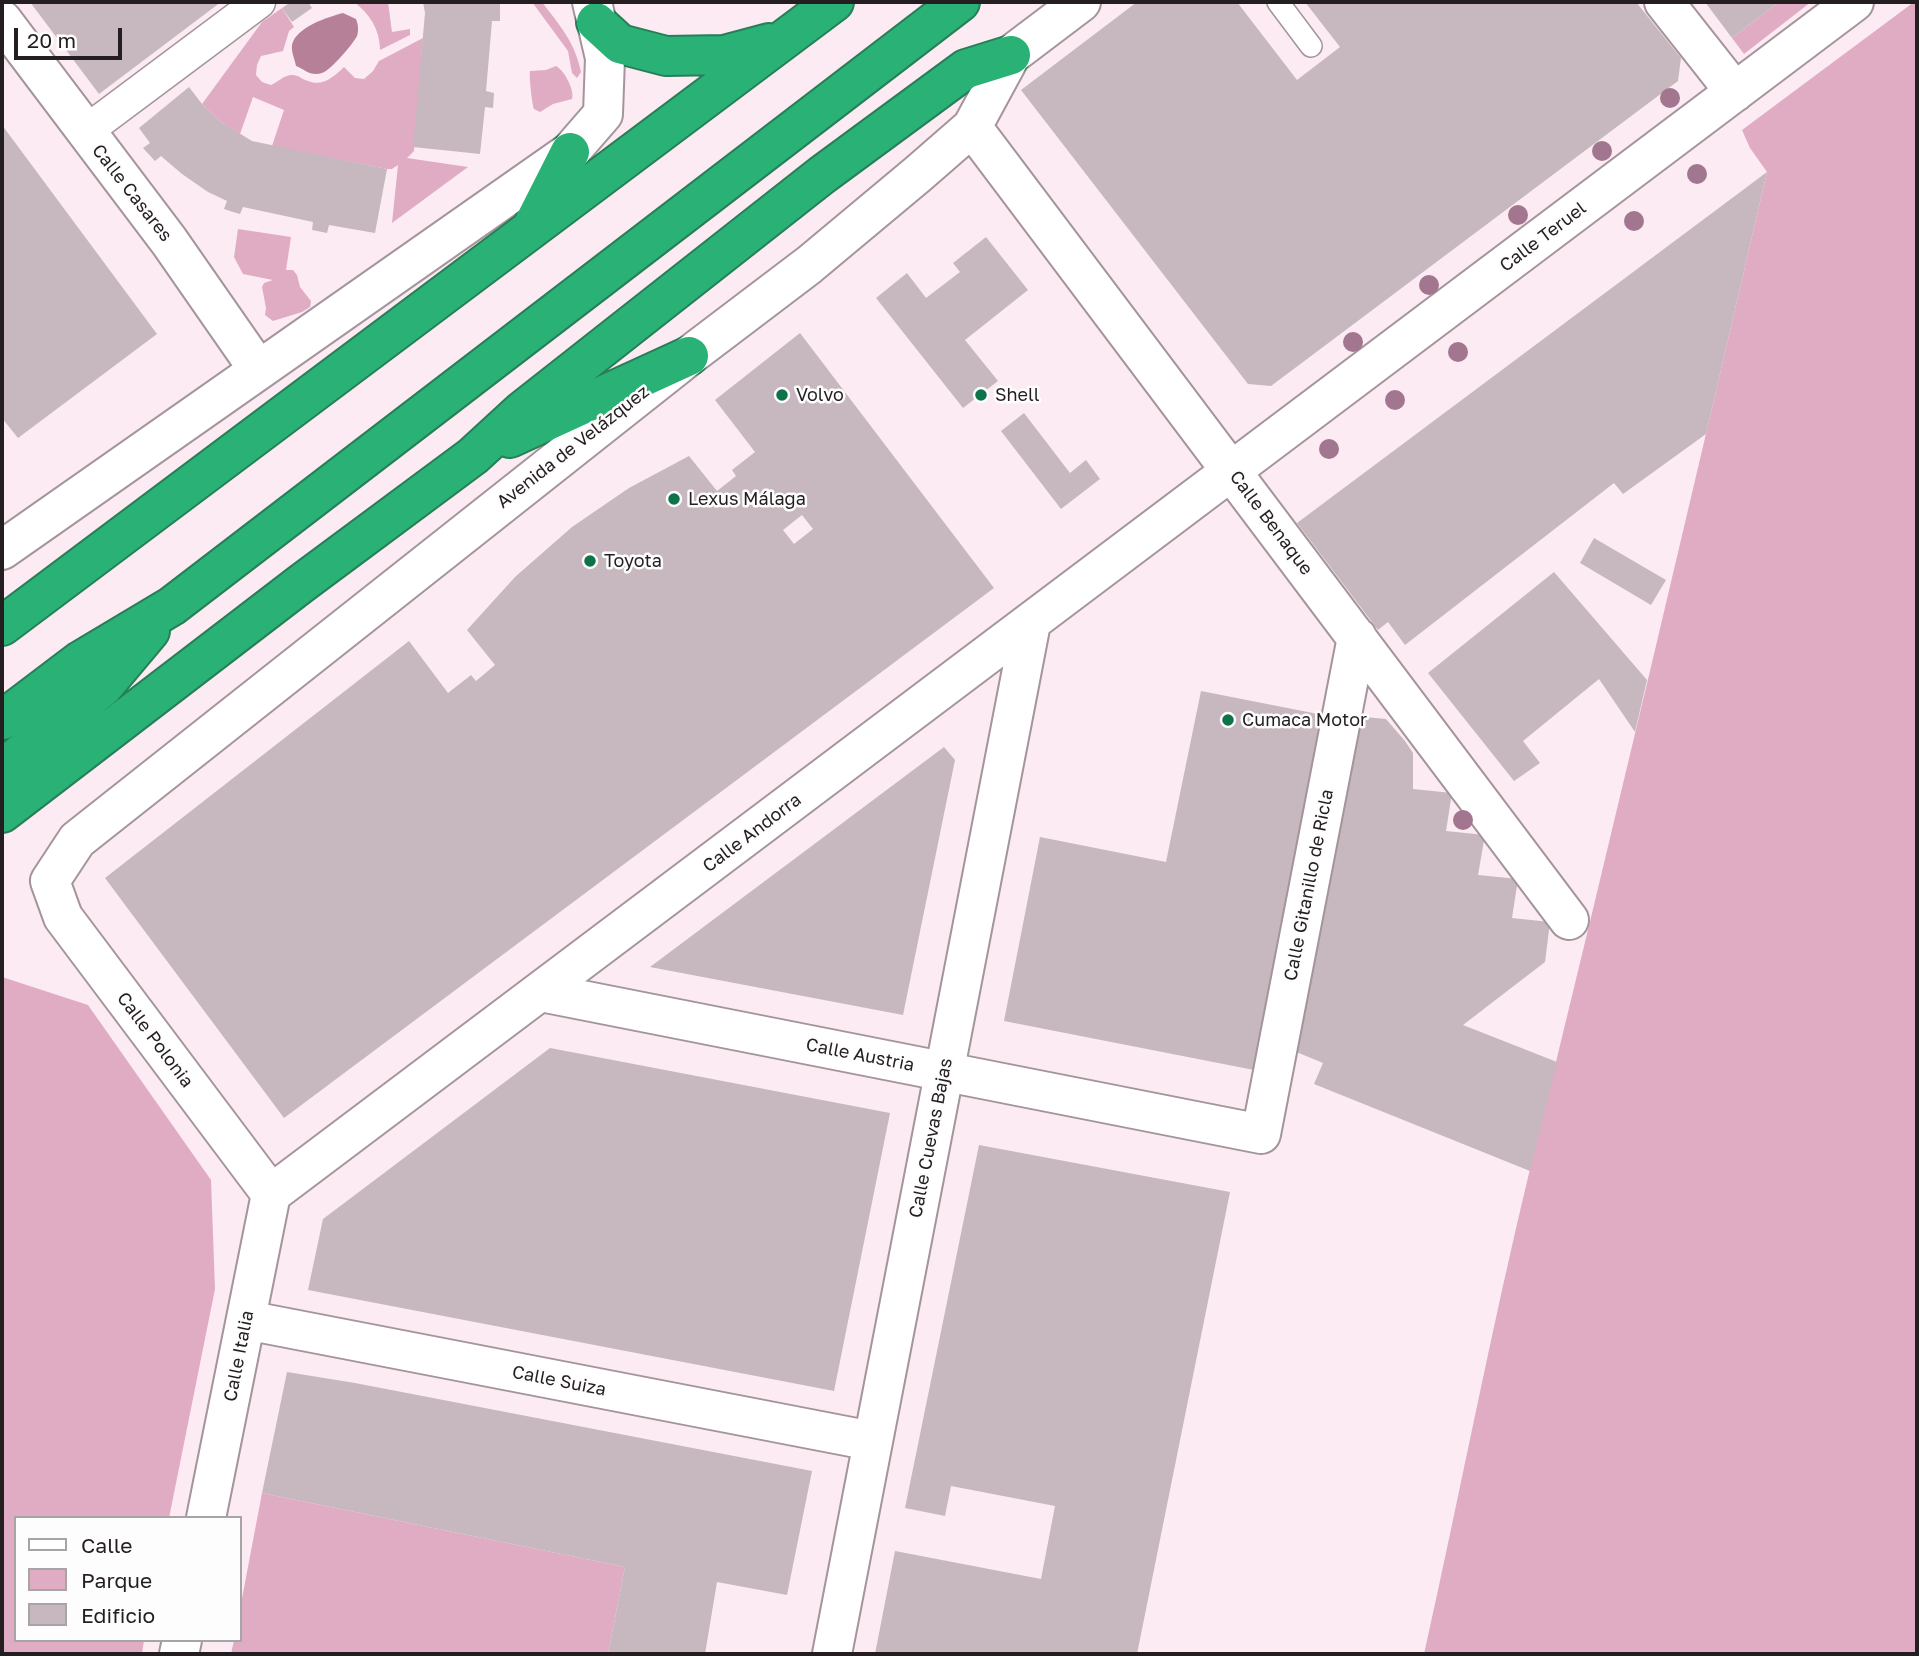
<!DOCTYPE html>
<meta charset="utf-8">
<style>
body{margin:0}
#map{position:relative;width:1919px;height:1656px;overflow:hidden;background:#fcebf2;font-family:"Golos Text",sans-serif}
canvas{display:block}
.frame{position:absolute;inset:0;border:4px solid #241e21;pointer-events:none}
.legend{position:absolute;left:14px;top:1516px;width:228px;height:126px;box-sizing:border-box;background:#fdfdfd;border:2px solid #a6a4a5;margin:0;padding:9px 12px;list-style:none;font-size:21px;color:#241e21}
.legend li{display:flex;align-items:center;gap:14px;height:35px}
.legend b{width:35px;border:2px solid #a6a4a5}
.scale{position:absolute;left:14px;top:28px;width:108px;height:32px;box-sizing:border-box;border:4px solid #241e21;border-top:0;padding-left:9px;font-size:21px;line-height:24px;white-space:nowrap;color:#241e21;-webkit-text-stroke:5px #fdfdfd;paint-order:stroke}
</style>
<div id="map">
<canvas width="1919" height="1656"></canvas>
<div class="frame"></div>
<ul class="legend">
<li><b style="height:9px;background:#fff"></b>Calle</li>
<li><b style="height:19px;background:#e0acc4"></b>Parque</li>
<li><b style="height:19px;background:#c7b7be"></b>Edificio</li>
</ul>
<div class="scale">20 m</div>
</div>
<script>
const ctx = document.querySelector('canvas').getContext('2d');
ctx.lineJoin = 'round';
function fill(path, color) { ctx.fillStyle = color; ctx.fill(path, 'evenodd'); }
function strokePath(path, color, width, dash) { ctx.strokeStyle = color; ctx.lineWidth = width; ctx.lineCap = dash ? 'butt' : 'round'; ctx.setLineDash(dash || []); ctx.stroke(path); }
function write(font, color, halo, rows, align = 'center') {
  ctx.font = font + ' "Golos Text",sans-serif'; ctx.lineWidth = 5; ctx.setLineDash([]); ctx.textBaseline = 'middle'; ctx.strokeStyle = halo; ctx.fillStyle = color; for (const [text, x, y, turn = 0] of rows) {
    ctx.save(); ctx.translate(x, y); ctx.rotate((+turn || 0) * Math.PI / 180); ctx.textAlign = isNaN(turn) ? turn : align; if (halo) ctx.strokeText(text, 0, 0); ctx.fillText(text, 0, 0); ctx.restore();
  }
}
fill(new Path2D(`
 M354,2H388L392,32L410,29V35L380,50C380,30 370,14 354,2Z
 M532,2H542C560,26 575,42 581,72L577,78L572,73L568,51Z
 M1779,2H1811L1744,54L1732,38Z
 M1914,2H1917V1654H1424C1460,1493 1491,1330 1530,1169C1611,837 1690,505 1767,172L1750,148L1742,130Z
 M282,8L294,27L289,31L283,51L261,56L257,65L256,75L262,82L271,85C278,82 284,75 292,75C299,75 301,79 308,81C322,87 334,77 344,67L355,78L364,79L373,71L379,61L423,38L414,151L407,158L468,167L392,223L398,165L392,169H387L272,146L284,110L253,97L240,134L221,122L202,104L262,22Z
 M556,66C564,70 575,90 572,99L553,104L540,112L534,109C532,103 529,77 530,71L546,70Z
 M238,229L291,237L286,270H293L297,275L300,287L311,301L310,307L302,312L273,321L265,315L266,308L262,287L264,283L273,280L243,274L234,257Z
 M2,977L88,1005L211,1180L215,1289L169,1518H16V1640H144L142,1654H2Z
 M262,1493L625,1567L608,1654H231L234,1640H240V1609Z`), '#e0acc4');
fill(new Path2D(`
 M343,13L356,19C358,24 359,30 357,36C353,44 330,71 322,73C311,77 304,69 296,66C295,60 291,52 292,45C296,27 328,17 343,13Z`), '#b68099');
fill(new Path2D(`
 M30,2H221L99,94Z
 M291,2H308L312,8L292,22L282,8Z
 M423,2H491L500,4V21H492L486,91L494,93L493,108L485,107L480,154L413,147L425,13Z
 M1137,2H1237L1297,80L1340,47L1305,2H1636L1681,58L1678,81L1271,386L1248,384L1021,90Z
 M1705,2H1779L1732,38Z
 M189,87L202,104L221,122L252,141L387,169L375,233L329,225L327,233L312,230L313,222L243,207L240,214L233,212L224,209L227,201L208,192L182,174L161,156L155,161L143,148L150,143L139,128Z
 M2,125L157,334L18,438L2,418Z
 M1767,172L1706,434L1623,494L1614,483L1405,645L1388,622L1378,630L1297,523Z
 M986,237L1028,290L965,340L998,381L963,408L876,298L907,273L926,298L960,272L953,263Z
 M800,333L994,588L284,1118L105,878L409,641L448,693L471,675L476,681L495,665L467,630L515,577L572,527L629,488L689,456L717,491L736,476L732,470L755,452L715,400ZM802,515L813,529L794,544L783,530Z
 M1024,413L1070,473L1086,460L1100,479L1061,509L1001,431Z
 M1594,538L1666,580L1651,605L1580,563Z
 M1554,572L1647,680L1635,732L1599,679L1523,741L1540,763L1514,781L1428,673Z
 M1201,691L1323,715L1254,1070L1004,1021L1040,837L1166,862Z
 M1354,716L1386,719L1405,741L1413,753V789L1452,793L1446,831L1485,835L1478,875L1518,879L1512,918L1550,922L1545,962L1463,1025L1557,1062L1530,1171L1314,1084L1323,1063L1294,1051Z
 M944,747L955,760L903,1015L650,967Z
 M550,1048L890,1113L834,1391L308,1290L323,1219Z
 M979,1145L1230,1192L1137,1654H875L895,1551L1041,1579L1055,1506L951,1486L945,1516L905,1508Z
 M287,1372L355,1383L812,1471L787,1595L717,1582L705,1654H608L625,1567L262,1493Z`), '#c7b7be');
const service = new Path2D(`
 M1278,2L1311,46`);
const pedestrian = new Path2D(`
 M85,132L259,2`);
const minor = new Path2D(`
 M1664,2L1735,92
 M2,20L169,241L258,369
 M972,127L1569,920
 M2,550L570,152L603,114L605,58L592,2
 M541,992L1261,1134L1357,637
 M271,1194L1854,2
 M271,1194L63,917L50,881L77,840L689,356L809,265L918,174L972,127L1011,55L1081,2
 M246,1320L872,1441
 M206,1518L271,1194
 M179,1654L182,1640
 M832,1654L1031,623`);
const motorway = new Path2D(`
 M596,22L620,44L666,56L724,55L769,43
 M533,225L570,152
 M510,438L689,356
 M2,626L834,2
 M2,720L80,661L172,606L960,2
 M2,769L103,687L150,631
 M2,813L302,583L473,456L522,411L822,175L966,69L1011,55`);
strokePath(service, '#a4949b', 24);
strokePath(pedestrian, '#a4949b', 35);
strokePath(minor, '#a4949b', 42);
strokePath(motorway, '#277e58', 42);
strokePath(service, '#fff', 21);
strokePath(pedestrian, '#fff', 32);
strokePath(minor, '#fff', 38);
strokePath(motorway, '#29b176', 38);
ctx.fillStyle = '#a2768e';
for (const [x, y] of [
 [1670,98],
 [1602,151],
 [1697,174],
 [1518,215],
 [1634,221],
 [1429,285],
 [1353,342],
 [1458,352],
 [1395,400],
 [1329,449],
 [1463,820]
]) { ctx.beginPath(); ctx.arc(x, y, 10, 0, 2 * Math.PI); ctx.fill(); }
for (const [x, y, r, color] of [
 [782,395,7,"#0f734a"],
 [981,395,7,"#0f734a"],
 [674,499,7,"#0f734a"],
 [590,561,7,"#0f734a"],
 [1228,720,7,"#0f734a"]
]) { const dot = new Path2D(); dot.arc(x, y, r, 0, 2 * Math.PI); ctx.fillStyle = color; ctx.fill(dot); strokePath(dot, '#fdfdfd', 2.5); }
write('18px', '#241e21', '#fdfdfd', [
 ["Calle Casares",132,193,52],
 ["Calle Teruel",1543,237,-37],
 ["Avenida de Velázquez",573,447,-38],
 ["Calle Benaque",1271,523,53],
 ["Calle Andorra",752,833,-37],
 ["Calle Gitanillo de Ricla",1309,885,-79],
 ["Calle Polonia",155,1040,53],
 ["Calle Austria",860,1055,11],
 ["Calle Cuevas Bajas",931,1138,-79],
 ["Calle Italia",239,1356,-79],
 ["Calle Suiza",559,1381,11]
]);
write('18px', '#241e21', '#fdfdfd', [
 ["Volvo",796,395],
 ["Shell",995,395],
 ["Lexus Málaga",688,499],
 ["Toyota",604,561],
 ["Cumaca Motor",1242,720]
], 'left');
</script>
